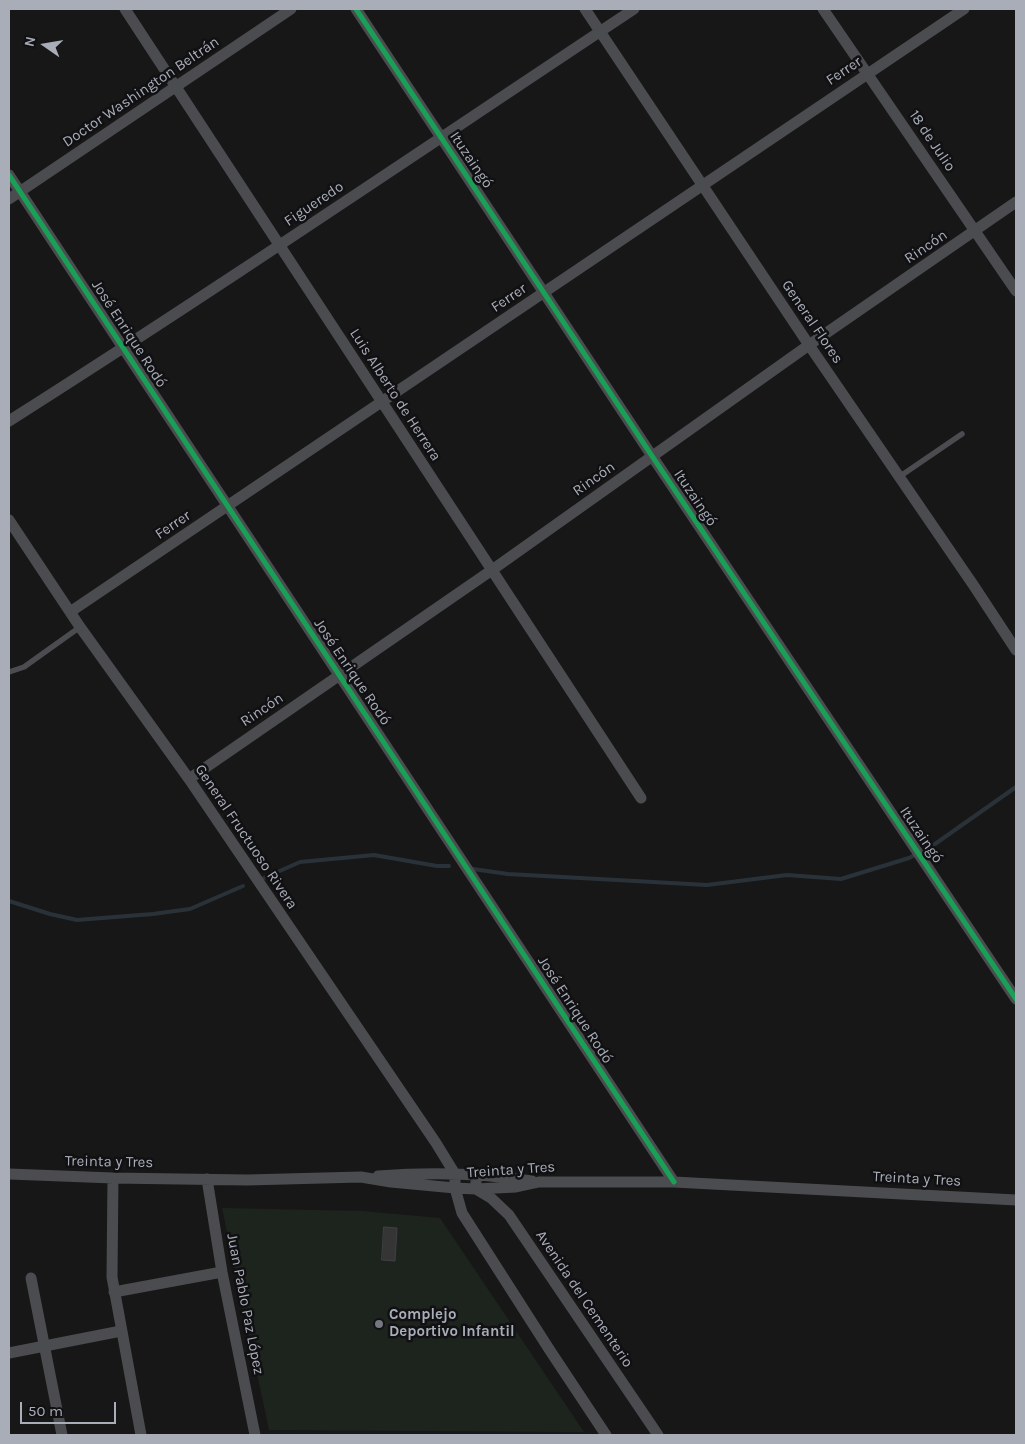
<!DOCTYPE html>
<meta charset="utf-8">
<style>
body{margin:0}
#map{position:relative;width:1025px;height:1444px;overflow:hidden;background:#171717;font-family:Karla,sans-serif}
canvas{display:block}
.frame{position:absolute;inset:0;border:10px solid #a8adb8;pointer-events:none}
.north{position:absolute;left:20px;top:20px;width:50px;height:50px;-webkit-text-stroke:4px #111113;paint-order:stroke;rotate:283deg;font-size:14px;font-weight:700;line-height:20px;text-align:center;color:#a8adb8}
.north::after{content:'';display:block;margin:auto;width:18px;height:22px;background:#a8adb8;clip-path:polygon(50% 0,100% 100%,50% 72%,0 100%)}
.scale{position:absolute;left:20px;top:1402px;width:96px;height:22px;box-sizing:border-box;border:2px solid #a8adb8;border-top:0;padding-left:6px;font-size:15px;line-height:18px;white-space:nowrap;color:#a8adb8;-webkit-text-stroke:4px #111113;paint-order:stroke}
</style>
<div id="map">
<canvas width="1025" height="1444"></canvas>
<div class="frame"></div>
<div class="north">N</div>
<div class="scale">50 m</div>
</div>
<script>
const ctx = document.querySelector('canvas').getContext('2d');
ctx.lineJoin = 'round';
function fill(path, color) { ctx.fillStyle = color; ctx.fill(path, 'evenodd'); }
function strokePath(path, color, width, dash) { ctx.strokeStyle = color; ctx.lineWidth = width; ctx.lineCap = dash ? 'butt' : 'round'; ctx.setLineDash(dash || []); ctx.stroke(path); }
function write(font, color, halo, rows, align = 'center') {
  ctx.font = font + ' Karla,sans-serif'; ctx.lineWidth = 5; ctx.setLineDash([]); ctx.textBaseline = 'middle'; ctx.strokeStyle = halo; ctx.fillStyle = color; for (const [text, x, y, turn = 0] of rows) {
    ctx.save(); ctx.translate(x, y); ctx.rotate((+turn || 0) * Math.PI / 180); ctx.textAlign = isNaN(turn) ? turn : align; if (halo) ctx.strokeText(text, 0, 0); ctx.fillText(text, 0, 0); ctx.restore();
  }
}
fill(new Path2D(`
 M222,1208L361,1211L440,1218L584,1432L269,1430Z`), '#1d241e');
strokePath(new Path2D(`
 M473,869L508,874L707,885L787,875L841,879L909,858L935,844L1016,787
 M264,878L300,862L374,855L437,866H449
 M9,901L50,914L77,920L153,914L190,909L243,886`), '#2a3239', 4);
const building = new Path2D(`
 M384,1227L397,1228L395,1261L382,1260Z`);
fill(building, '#353536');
strokePath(building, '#3f4043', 1);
strokePath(new Path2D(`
 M899,477L962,434
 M9,672L24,667L80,627`), '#4b4c50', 5.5);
strokePath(new Path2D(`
 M125,9L641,798
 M356,9L652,456L1016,999
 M585,9L809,345L974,586L1016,650
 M823,9L1016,291
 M9,175L674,1182
 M9,199L291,9
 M9,421C220,287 426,147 634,9
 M9,520L80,627L189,779L436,1143L455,1174V1188L462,1213L549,1349L606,1435
 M70,612L964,9
 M189,779L492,570L809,345L1016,202
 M9,1174L113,1178L247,1180L361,1177L391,1182L455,1188L476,1189L516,1187L539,1182H674L1016,1200
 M476,1175V1189L491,1198L509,1215L658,1435
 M378,1176C429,1172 482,1173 532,1181
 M113,1178L112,1277L141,1435
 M207,1179L222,1272L255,1435
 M31,1278L62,1435
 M114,1292L222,1272
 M9,1353L121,1331`), '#4b4c50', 11);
strokePath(new Path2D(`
 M356,9L652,456L1016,999
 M9,175L674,1182`), '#1a9f57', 5);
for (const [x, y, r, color] of [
 [379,1324,5,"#757880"]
]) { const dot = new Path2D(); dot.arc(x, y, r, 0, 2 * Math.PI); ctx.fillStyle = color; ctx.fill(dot); strokePath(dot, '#111113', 2); }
write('15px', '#a8adb8', '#111113', [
 ["Ferrer",844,71,-34],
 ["Doctor Washington Beltrán",141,92,-34],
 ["18 de Julio",932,141,56],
 ["Ituzaingó",471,160,56],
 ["Figueredo",314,204,-34],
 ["Rincón",926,247,-34],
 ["Ferrer",509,298,-34],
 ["General Flores",812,322,56],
 ["José Enrique Rodó",129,334,57],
 ["Luis Alberto de Herrera",395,395,57],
 ["Rincón",594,479,-35],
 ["Ituzaingó",695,498,56],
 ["Ferrer",173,525,-34],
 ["José Enrique Rodó",352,672,56],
 ["Rincón",262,710,-34],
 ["Ituzaingó",921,835,56],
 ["General Fructuoso Rivera",246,837,56],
 ["José Enrique Rodó",575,1010,57],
 ["Treinta y Tres",109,1162,1],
 ["Treinta y Tres",511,1170,-4],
 ["Treinta y Tres",917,1179,3],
 ["Avenida del Cementerio",584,1299,56],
 ["Juan Pablo Paz López",245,1304,79]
]);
write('bold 15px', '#a8adb8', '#111113', [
 ["Complejo",389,1315],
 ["Deportivo Infantil",389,1332]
], 'left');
</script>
